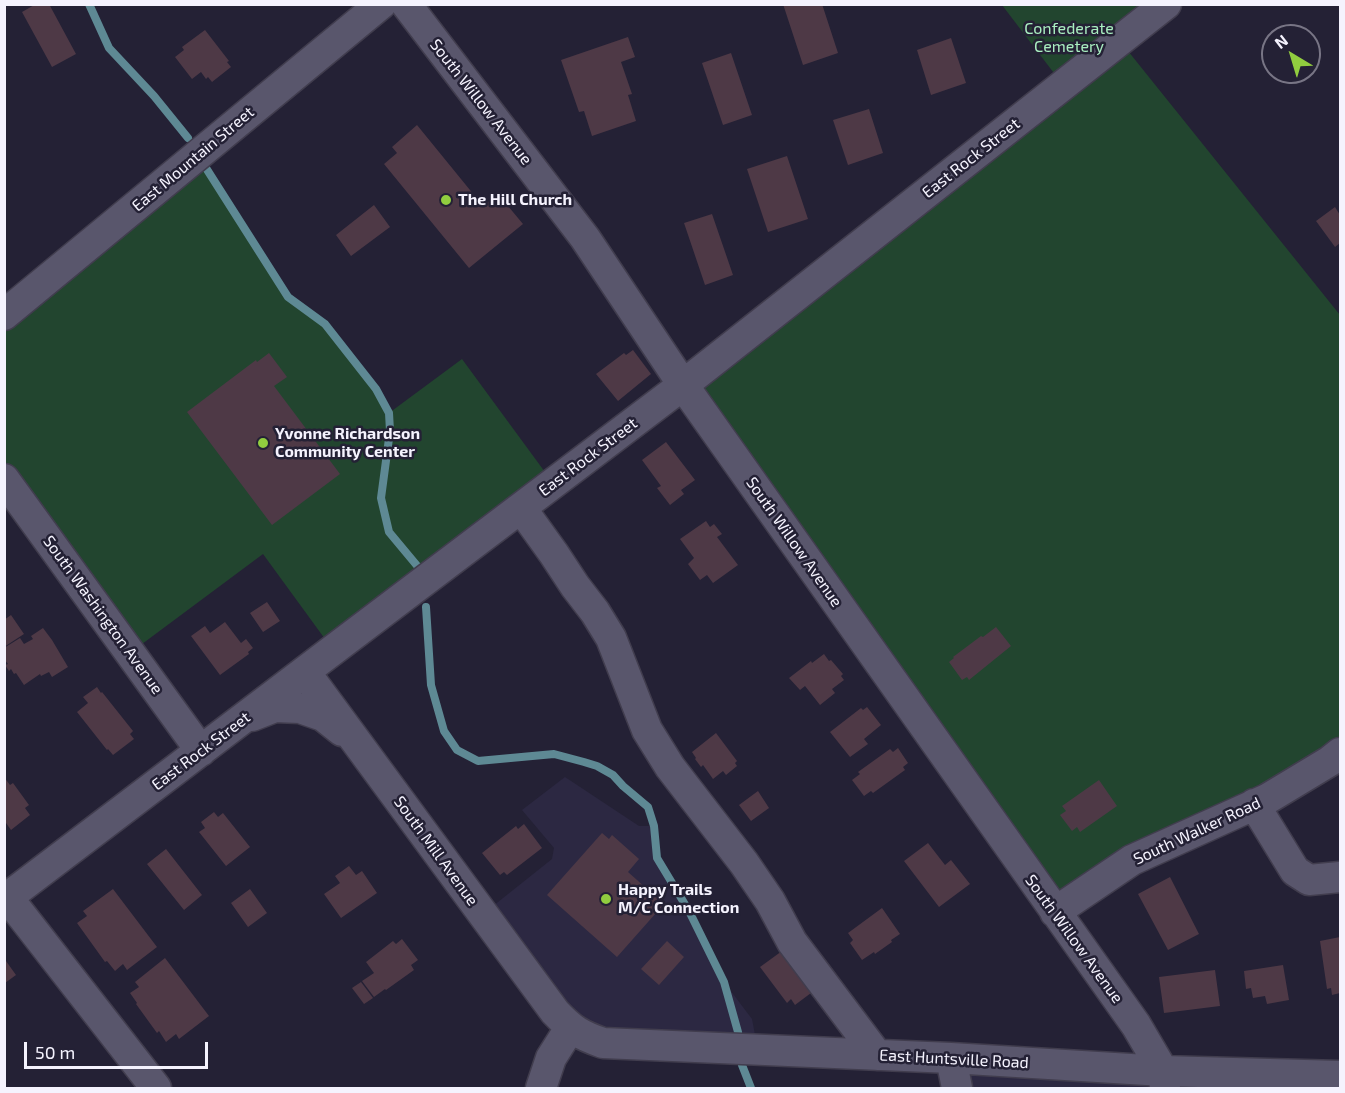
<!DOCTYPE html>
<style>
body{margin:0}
#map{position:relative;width:1345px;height:1093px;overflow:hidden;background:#242135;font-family:"Exo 2",sans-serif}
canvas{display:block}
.frame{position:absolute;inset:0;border:6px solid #f5f3fe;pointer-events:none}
.north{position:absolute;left:1261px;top:24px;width:60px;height:60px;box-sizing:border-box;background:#242135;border:2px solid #787585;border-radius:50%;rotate:322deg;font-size:16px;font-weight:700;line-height:24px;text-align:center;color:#f5f3fe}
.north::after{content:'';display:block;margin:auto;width:21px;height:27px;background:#91cd3f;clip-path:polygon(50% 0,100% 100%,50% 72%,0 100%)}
.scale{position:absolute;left:24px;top:1042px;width:184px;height:27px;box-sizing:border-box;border:3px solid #f5f3fe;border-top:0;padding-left:8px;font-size:18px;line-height:21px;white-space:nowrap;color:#f5f3fe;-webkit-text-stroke:4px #242135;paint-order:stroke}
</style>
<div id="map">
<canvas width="1345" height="1093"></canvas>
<div class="frame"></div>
<div class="north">N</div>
<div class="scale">50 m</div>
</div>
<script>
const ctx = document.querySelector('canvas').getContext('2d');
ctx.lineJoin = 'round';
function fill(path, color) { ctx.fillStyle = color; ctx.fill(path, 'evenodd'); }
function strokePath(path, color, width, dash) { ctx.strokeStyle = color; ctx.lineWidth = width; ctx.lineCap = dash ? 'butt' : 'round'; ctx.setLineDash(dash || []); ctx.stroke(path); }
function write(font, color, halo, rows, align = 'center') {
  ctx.font = font + ' "Exo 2",sans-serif'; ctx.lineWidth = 5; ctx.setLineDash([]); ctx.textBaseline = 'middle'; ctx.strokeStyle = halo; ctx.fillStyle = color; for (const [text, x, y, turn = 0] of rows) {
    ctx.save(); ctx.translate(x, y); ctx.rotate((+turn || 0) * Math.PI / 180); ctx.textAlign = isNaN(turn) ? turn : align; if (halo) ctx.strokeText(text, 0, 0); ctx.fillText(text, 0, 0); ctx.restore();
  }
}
fill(new Path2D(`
 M565,777L639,826H654L657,858L689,911L724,982L752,1019L758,1050L603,1043L483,914L552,859L554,848L522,810Z
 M951,1058L1163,1071L1165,1088H957Z`), '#2c2842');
fill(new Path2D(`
 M1002,5H1166L1120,41L1340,315V753L1055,912L683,385L1063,85Z
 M198,155L288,297L325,324L376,389L389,413L462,359L553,483L333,650L263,554L130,653L5,479L4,315Z`), '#22452f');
strokePath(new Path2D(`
 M89,4L109,48L154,96L188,138
 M206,168L288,297L325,324L376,389L389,413L390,431L381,498L389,532L419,568
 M426,607L431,685L444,731L457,750L478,761L554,754L584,762L597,766L613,775L623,786L648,807L654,826L657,858L689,911L724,982L738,1032
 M742,1065L751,1088`), '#5e8994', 8);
fill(new Path2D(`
 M36,4H49L76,54L52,67L22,12Z
 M783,4H822L838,53L803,65Z
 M205,30L229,61L227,62L231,67L212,82L208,77L206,79L201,72L192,79L175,57L184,50L182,47Z
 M628,37L635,57L621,62L632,94L628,95L636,121L592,136L584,111L579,112L561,60Z
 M951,38L966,83L931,95L917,50Z
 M731,53L752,115L723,125L702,63Z
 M869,109L883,153L848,165L833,120Z
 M417,125L483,206L498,194L523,224L469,268L384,164L397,153L392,147Z
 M787,156L808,219L768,232L747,169Z
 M374,205L390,227L351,256L336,235Z
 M1335,207L1340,215V243L1335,247L1316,221Z
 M712,214L733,275L705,285L684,223Z
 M633,350L651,374L618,401L596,374L624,353L626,355Z
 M269,353L287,377L274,386L340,474L272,525L187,412L256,360L257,362Z
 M666,442L695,480L681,490L684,494L670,505L657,488L661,486L642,460Z
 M706,521L710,527L714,524L722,534L717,537L738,565L713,583L707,575L700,580L688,564L694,558L680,539Z
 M267,602L280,621L263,632L250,613Z
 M11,615L24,634L4,647V620Z
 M225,622L241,643L246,639L253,648L248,652L249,654L220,675L191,636L205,626L210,633Z
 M996,627L1011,646L969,680L967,677L962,680L949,662L954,658L953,657L981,636L983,637Z
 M43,628L52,640L68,667L52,677L49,672L41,676L40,674L24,685L16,673L14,674L11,669L9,671L5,665L8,664L4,659L6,658L4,656V648L20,638L24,644L33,639L31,636Z
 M824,654L829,661L831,660L843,674L841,676L844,680L832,689L835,693L820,705L805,686L800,690L789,678L811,661L812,663Z
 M97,687L101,693L102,692L133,731L130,734L134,739L113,755L108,749L107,750L77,712L88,703L83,697Z
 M867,707L881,725L864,739L868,744L850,757L830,732L861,708L863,710Z
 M716,733L737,761L735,763L737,766L726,775L723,771L713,779L703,765L701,767L695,759L696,758L692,752Z
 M898,748L908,763L903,767L905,770L873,793L871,791L864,796L852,780L860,774L858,772L890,749L893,752Z
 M4,777L10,785L13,783L29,805L25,808L30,815L11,830L6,823L4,824Z
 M1099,780L1117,806L1080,832L1077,827L1072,831L1060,815L1066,811L1062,806Z
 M758,791L769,808L751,821L739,805Z
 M214,812L218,817L223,813L250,847L226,866L199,832L205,828L201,822Z
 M524,824L542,848L507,875L504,872L500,875L482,853L516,826L518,829Z
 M602,833L609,839L612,835L639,859L628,872L664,904L617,957L547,895Z
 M928,843L945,865L951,860L970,884L939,907L904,861Z
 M166,849L202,895L184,910L147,864Z
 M349,866L356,875L362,871L377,893L341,918L324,894L340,883L335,876Z
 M1170,877L1199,934L1168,950L1138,894Z
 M113,889L157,947L127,970L123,964L115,971L107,961L105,962L77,923L87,916L83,911Z
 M250,889L267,913L248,927L231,903Z
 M882,908L900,934L891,940L892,942L875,954L874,952L862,960L850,943L853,940L848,933Z
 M1340,937V993L1332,995L1331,988L1327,989L1320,941Z
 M402,939L418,960L411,965L414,970L386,990L385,989L374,997L362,981L374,973L366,962L393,941L396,944Z
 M667,941L684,957L659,985L641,969Z
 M782,951L811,985L807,988L811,993L795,1005L791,999L787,1003L760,967Z
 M165,958L209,1016L179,1039L176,1034L166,1042L159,1031L157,1033L136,1004L137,1003L130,993L139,987L135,982Z
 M6,961L16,975L5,983V962Z
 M1283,965L1289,1000L1267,1004L1265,996L1253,998L1251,988L1246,989L1244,971Z
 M1215,970L1220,1006L1164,1013L1159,977Z
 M361,982L373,998L364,1004L352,988Z`), '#4e3946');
const minor = new Path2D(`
 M406,4L585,238L683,385L1136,1025L1163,1071L1165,1088
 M4,315L381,4
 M4,479L201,751
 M521,508L554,554L575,586L595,612L611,638L647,730L670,767L744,863L770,901L792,942L877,1055
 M305,672L555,1012C572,1030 580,1035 603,1043L951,1058L1163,1071L1340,1076
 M252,716L275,707L300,708L323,716L342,731
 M1254,804L1295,871L1309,880L1340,877
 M8,898L156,1088
 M4,900L333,650L683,385L1166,4
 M1055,912L1132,860L1267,799L1330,761L1340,753
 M951,1058L957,1088
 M541,1088L551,1058L570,1028`);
strokePath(minor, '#413d4e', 33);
strokePath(minor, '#59566c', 30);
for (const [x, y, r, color] of [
 [446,200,6,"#91cd3f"],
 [263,443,6,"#91cd3f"],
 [606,899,6,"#91cd3f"]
]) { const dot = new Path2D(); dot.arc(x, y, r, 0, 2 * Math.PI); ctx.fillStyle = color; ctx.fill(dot); strokePath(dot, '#242135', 2); }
write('16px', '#a9eec0', '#242135', [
 ["Confederate",1069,29],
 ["Cemetery",1069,47]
]);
write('16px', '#f5f3fe', '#242135', [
 ["South Willow Avenue",481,102,52],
 ["East Rock Street",971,158,-38],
 ["East Mountain Street",193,159,-40],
 ["East Rock Street",588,457,-37],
 ["South Willow Avenue",794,542,55],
 ["South Washington Avenue",103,615,54],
 ["East Rock Street",201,751,-37],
 ["South Walker Road",1197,831,-25],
 ["South Mill Avenue",436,851,54],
 ["South Willow Avenue",1074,939,54],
 ["East Huntsville Road",954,1059,3]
]);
write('bold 16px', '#f5f3fe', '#242135', [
 ["The Hill Church",458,200],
 ["Yvonne Richardson",275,434],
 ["Community Center",275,452],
 ["Happy Trails",618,890],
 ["M/C Connection",618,908]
], 'left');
</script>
